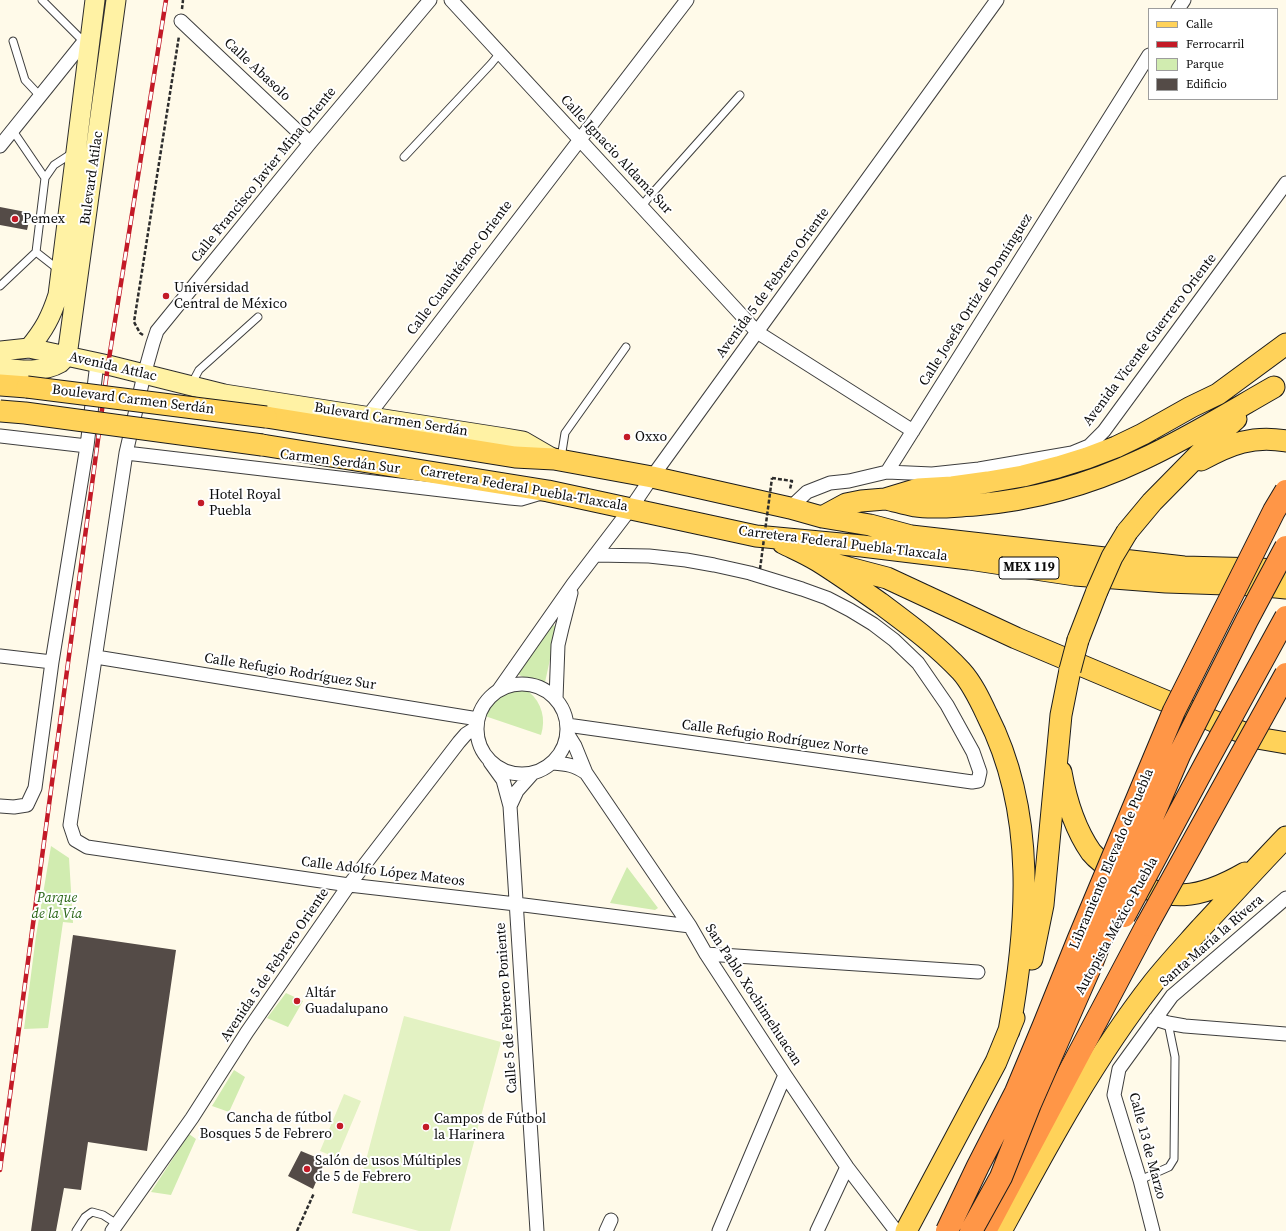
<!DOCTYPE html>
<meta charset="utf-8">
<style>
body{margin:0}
#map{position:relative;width:1286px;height:1231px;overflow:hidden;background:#fffae9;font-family:"Source Serif 4",serif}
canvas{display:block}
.legend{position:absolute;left:1148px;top:8px;width:130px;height:92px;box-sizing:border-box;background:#fff;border:1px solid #9d9d9d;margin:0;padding:5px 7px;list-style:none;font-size:12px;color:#0b0b0b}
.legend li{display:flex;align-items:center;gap:8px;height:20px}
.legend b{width:20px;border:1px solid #9d9d9d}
</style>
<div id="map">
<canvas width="1286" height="1231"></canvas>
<ul class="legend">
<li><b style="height:5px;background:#ffd259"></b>Calle</li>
<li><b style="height:5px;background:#c31a27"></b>Ferrocarril</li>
<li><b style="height:11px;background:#d1ecb0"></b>Parque</li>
<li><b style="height:11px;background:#544b47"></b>Edificio</li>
</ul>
</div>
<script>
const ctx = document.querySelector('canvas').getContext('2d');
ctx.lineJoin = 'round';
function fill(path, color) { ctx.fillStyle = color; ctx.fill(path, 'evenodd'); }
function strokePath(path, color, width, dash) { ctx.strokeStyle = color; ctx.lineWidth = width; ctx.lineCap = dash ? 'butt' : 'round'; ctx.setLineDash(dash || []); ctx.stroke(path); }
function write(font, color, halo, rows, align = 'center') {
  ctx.font = font + ' "Source Serif 4",serif'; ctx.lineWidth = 4; ctx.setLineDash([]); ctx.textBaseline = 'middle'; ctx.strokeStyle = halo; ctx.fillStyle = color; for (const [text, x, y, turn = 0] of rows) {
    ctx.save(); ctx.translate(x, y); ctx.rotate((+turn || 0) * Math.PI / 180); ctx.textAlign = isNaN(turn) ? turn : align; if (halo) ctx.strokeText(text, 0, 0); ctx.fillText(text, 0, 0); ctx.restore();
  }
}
fill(new Path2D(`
 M549,623L557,627L544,687L513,672Z
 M517,686C521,688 526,689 529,692C542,703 546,719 541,735L482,715C490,697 499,691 517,686Z
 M51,846L69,858L73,923L63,922L48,1028L24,1029L36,936Z
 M627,867L658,908L655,910L610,903Z
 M286,993L303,1001L288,1027L267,1018Z
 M234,1070L245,1077L229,1112L212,1106Z
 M189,1134L196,1139L171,1195L151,1192Z`), '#d1ecb0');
fill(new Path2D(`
 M404,1016L501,1042L450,1231H419L352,1213Z
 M344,1094L361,1101L337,1158L320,1151Z`), '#e3f2c3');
fill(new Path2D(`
 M0,207L31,213L27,230L0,225Z
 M73,935L176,950L147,1151L88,1142L81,1190L64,1188L56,1231H31Z
 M301,1151L325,1161L313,1189L288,1176Z`), '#544b47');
const service = new Path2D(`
 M42,0L84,42
 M13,41L25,80L40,96
 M13,131L45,178
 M404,157L491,64L500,53
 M642,206L649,197L740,95
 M59,270L36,252L45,178L54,165L74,152
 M0,286L36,252
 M191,385L199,370L258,317
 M561,458L565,433L626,347
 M1140,1180L1169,1167L1174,1159L1175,1057L1168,1023
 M76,1231L85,1217L92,1212L103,1215L117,1224`);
const minor = new Path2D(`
 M430,0L310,143L157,331L153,343L144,375L126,453L70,825L75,840L87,847L349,885L516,904L690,926
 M451,0L757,332L913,431
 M1178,9L1184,0
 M181,21L310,143
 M0,146L90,34
 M368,416L687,0
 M0,436L87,446
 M126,453L510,498L521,499L541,493
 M887,472L1149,55
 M790,508L807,492L830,483L849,481L887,472L932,474L979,469L1072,453L1089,446L1104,431L1286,183
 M0,656L52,662
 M96,657L478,719
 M477 729a45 45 0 1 1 90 0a45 45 0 1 1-90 0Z
 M498,691L573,584L631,508L652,477L997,0
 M556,699L558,645L562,628L571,593
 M567,725L972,782L978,781L980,772L973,752L947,705L918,663L894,640L873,624L850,610L827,598L802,589L750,573L714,565L686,560L649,556L595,555
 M567,733L575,746L586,773L690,926L706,954L785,1075L847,1167L896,1231
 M490,762L503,780L510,806L537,1231
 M553,763C567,764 574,765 586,773
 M0,806L14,807L27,805L35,788L52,662L87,446L97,363
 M510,806L517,791L533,773
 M706,954L978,972
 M1155,1019L1168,1023L1185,1026L1286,1034
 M112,1231L192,1118L247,1032L349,885L459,742L466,734L477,727
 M606,1231L611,1220
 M719,1231L785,1075
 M817,1231L847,1167
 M1153,1231L1140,1180L1114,1095L1119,1069L1172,996L1286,898`);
const secondary = new Path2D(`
 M29,348C44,330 51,317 58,295L95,0
 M0,351L29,348L108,365L224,394L505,438L523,441L554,459
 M67,356L116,0
 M0,368C19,370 43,373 60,363C62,361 65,358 67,356`);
const primary = new Path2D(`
 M0,385L27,387
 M266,417L515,457L554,459L652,477L790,508L822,517L870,525L911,536L1184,567L1261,569L1286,572
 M262,445L548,491L756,536L862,546L969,559L1075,575L1166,582L1256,585L1286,588
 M1201,460C1230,444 1253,435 1286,441
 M886,499C895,501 905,504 915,506C934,509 956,506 975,505C1032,500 1090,484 1141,460C1187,439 1230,412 1274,387
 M822,517L846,504L861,501L885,499L918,489L952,487L988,482L1023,476L1058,467L1087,458L1116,447L1143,434L1191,407L1218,394L1286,344
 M1127,532L1152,502L1218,435L1236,419
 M783,543C795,549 807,554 818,561C839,574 860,589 880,603C908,624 937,645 961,671C972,683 980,700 987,715C1037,813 1028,926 1009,1031
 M830,563L887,578L1016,638L1218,723L1257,738L1286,743
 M1078,640L1097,591
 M1061,772C1066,800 1075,829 1091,852C1099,862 1111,869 1122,876C1168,904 1200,899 1245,873
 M1032,959L1043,905L1061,715L1070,670
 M906,1231L996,1062L1014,1018
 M1001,1231C1047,1146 1093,1060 1153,983C1168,964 1185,946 1201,928C1229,898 1257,867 1286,837`);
const motorway = new Path2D(`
 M985,1231L1147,925`);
strokePath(service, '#3e3e3e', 9);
strokePath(minor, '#3e3e3e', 15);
strokePath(secondary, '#2d2d2d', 21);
strokePath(primary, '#1c1c1c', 23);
strokePath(motorway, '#1c1c1c', 24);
strokePath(new Path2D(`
 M182,9L183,0
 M143,335L140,333L134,322L179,36
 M772,478L792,481L790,489
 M297,1231L314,1193`), '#2d2d2d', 2.5, [4, 2]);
strokePath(service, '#fff', 7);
strokePath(minor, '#fff', 13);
strokePath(secondary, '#fff2a4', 19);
strokePath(primary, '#ffd259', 21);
strokePath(motorway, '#ff9647', 22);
const rail = new Path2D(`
 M0,1170L108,365L166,0`);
strokePath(rail, '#c31a27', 4.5);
strokePath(rail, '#fff', 3, [9]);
const primaryBridge = new Path2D(`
 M27,387L266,417
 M0,411L25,413L262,445
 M1097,591L1112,557L1127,532
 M1070,670L1078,640`);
const motorwayBridge = new Path2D(`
 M1124,916L1206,763L1286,617
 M1147,925L1286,674
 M947,1231L978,1166L1016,1092L1044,1025L1079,938L1174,711L1274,511L1286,491
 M971,1231L1001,1177L1030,1104L1091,965L1116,901L1180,753L1247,620L1286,547`);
strokePath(primaryBridge, '#1c1c1c', 23, []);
strokePath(motorwayBridge, '#1c1c1c', 24, []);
strokePath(new Path2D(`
 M760,569L772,478`), '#2d2d2d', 2.5, [4, 2]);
strokePath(primaryBridge, '#ffd259', 21);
strokePath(motorwayBridge, '#ff9647', 22);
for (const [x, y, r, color] of [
 [15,219,4,"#c31a27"],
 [166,296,4,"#c31a27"],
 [627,437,4,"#c31a27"],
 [201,503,4,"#c31a27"],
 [297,1001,4,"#c31a27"],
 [340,1126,4,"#c31a27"],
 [426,1127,4,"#c31a27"],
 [307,1169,4,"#c31a27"]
]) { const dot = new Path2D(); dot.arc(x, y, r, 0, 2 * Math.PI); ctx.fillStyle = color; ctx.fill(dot); strokePath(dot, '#fff', 1.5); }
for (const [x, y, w] of [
 [1029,568,60]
]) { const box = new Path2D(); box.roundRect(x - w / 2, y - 11, w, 22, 3); ctx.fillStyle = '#fff'; ctx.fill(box); strokePath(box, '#0b0b0b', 1); }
write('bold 13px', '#0b0b0b', null, [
 ["MEX 119",1029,568]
]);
write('14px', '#0b0b0b', '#fff', [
 ["Calle Abasolo",257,70,43],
 ["Calle Ignacio Aldama Sur",616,155,47],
 ["Calle Francisco Javier Mina Oriente",264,175,-51],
 ["Bulevard Atilac",92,178,-82],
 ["Calle Cuauhtémoc Oriente",460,268,-53],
 ["Avenida 5 de Febrero Oriente",773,283,-54],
 ["Calle Josefa Ortiz de Domínguez",976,300,-58],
 ["Avenida Vicente Guerrero Oriente",1150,340,-53],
 ["Avenida Attlac",113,367,13],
 ["Boulevard Carmen Serdán",133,400,7],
 ["Bulevard Carmen Serdán",391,420,9],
 ["Carmen Serdán Sur",340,462,7],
 ["Carretera Federal Puebla-Tlaxcala",524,489,10],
 ["Carretera Federal Puebla-Tlaxcala",843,544,7],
 ["Calle Refugio Rodríguez Sur",290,672,9],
 ["Calle Refugio Rodríguez Norte",775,738,8],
 ["Libramiento Elevado de Puebla",1112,859,-67],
 ["Calle Adolfo López Mateos",383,872,7],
 ["Autopista México-Puebla",1117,926,-61],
 ["Santa María la Rivera",1212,941,-41],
 ["Avenida 5 de Febrero Oriente",275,965,-56],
 ["San Pablo Xochimehuacan",753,995,57],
 ["Calle 5 de Febrero Poniente",507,1008,-94],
 ["Calle 13 de Marzo",1147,1146,75]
]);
write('14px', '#0b0b0b', '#fff', [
 ["Pemex",23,219],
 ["Universidad",174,288],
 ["Central de México",174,304],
 ["Oxxo",635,437],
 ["Hotel Royal",209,495],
 ["Puebla",209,511],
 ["Altár",305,993],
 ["Guadalupano",305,1009],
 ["Cancha de fútbol",332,1118,"right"],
 ["Bosques 5 de Febrero",332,1134,"right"],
 ["Campos de Fútbol",434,1119],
 ["la Harinera",434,1135],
 ["Salón de usos Múltiples",315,1161],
 ["de 5 de Febrero",315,1177]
], 'left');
write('italic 14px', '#2a6618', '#fff', [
 ["Parque",57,898],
 ["de la Vía",57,914]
]);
</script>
